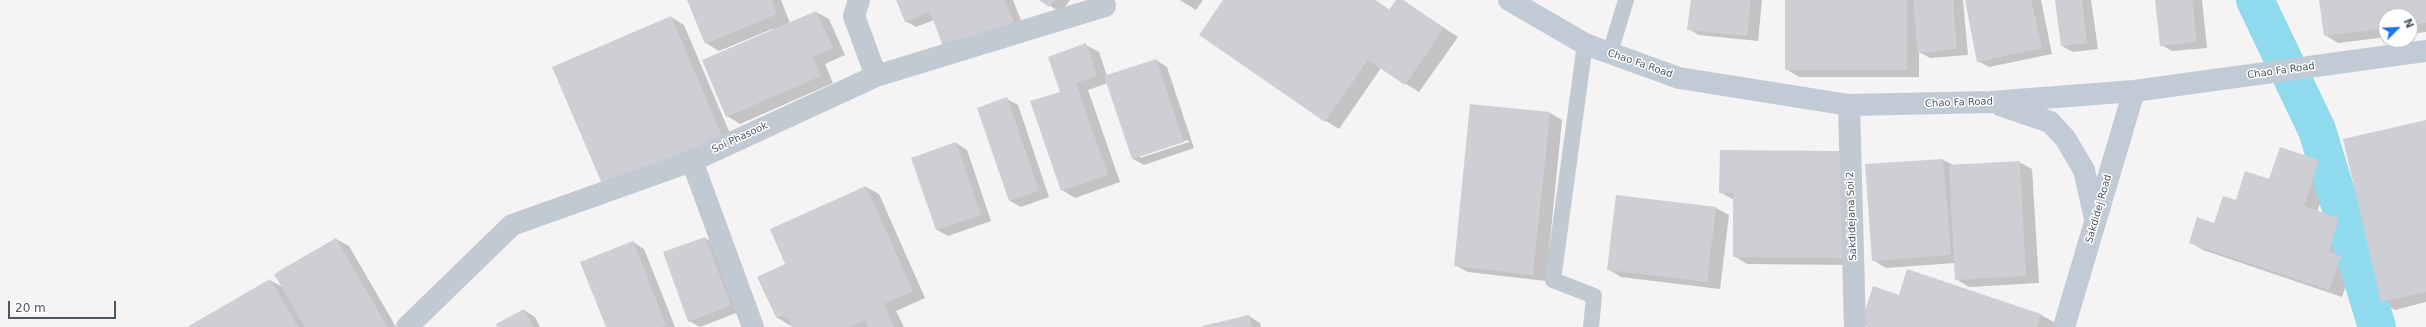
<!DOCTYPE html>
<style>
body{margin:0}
#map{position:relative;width:2426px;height:327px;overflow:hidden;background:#f5f3f3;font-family:"DejaVu Sans",sans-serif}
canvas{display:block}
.north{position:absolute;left:2378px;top:8px;width:40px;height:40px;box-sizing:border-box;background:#fff;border:1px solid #b7bbc0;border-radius:50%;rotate:66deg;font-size:11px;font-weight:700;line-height:16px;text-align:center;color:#4a5661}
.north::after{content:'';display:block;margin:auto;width:14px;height:18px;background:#1a73e8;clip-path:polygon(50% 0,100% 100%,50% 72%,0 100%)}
.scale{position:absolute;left:8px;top:301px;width:108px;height:18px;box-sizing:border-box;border:2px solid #4a5661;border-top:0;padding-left:5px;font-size:12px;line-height:14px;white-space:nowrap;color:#4a5661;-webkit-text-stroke:3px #fff;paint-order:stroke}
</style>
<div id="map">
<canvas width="2426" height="327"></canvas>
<div class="north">N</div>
<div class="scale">20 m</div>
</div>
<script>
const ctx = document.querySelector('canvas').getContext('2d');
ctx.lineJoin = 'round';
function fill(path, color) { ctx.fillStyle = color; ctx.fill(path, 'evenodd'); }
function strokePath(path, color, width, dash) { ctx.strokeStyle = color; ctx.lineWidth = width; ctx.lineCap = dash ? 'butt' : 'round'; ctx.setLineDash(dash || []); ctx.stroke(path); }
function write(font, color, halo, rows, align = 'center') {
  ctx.font = font + ' "DejaVu Sans",sans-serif'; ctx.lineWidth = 3; ctx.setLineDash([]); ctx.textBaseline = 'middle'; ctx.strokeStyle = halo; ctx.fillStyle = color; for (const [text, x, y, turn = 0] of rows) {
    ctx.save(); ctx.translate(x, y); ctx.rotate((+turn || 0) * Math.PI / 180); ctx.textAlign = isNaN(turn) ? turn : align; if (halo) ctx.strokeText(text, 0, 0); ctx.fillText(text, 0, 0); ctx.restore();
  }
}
fill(new Path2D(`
 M688,0H781L790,23L816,12L829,19L845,55L825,64L833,83L740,124L727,116L773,30L772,29L719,51L706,43Z
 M900,0H1013L1024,28L934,20L916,27L905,21Z
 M1041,0H1070L1061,13Z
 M1180,0H1203L1196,10Z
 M1224,0H1375L1390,10L1397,0H1402L1458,37L1419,92L1381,68L1339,129L1326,121Z
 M1692,0H1762L1758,41L1699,35L1688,29Z
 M1786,0H1963L1968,55L1930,58L1919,52V77H1799L1786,69Z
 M1966,0H2041L2052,54L1989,67L1978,61Z
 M2056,0H2091L2098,49L2073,52L2062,46Z
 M2156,0H2202L2207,48L2172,51L2161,45Z
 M2320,0H2426V32L2410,34V16H2386V37L2338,43L2325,35Z
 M671,17L684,25L734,143L616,193Z
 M1086,45L1099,52L1107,76L1156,60L1167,67L1194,148L1144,165L1133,159L1108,83L1088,90L1120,182L1075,198L1062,190L1061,92ZM1188,140L1189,142L1140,158V156Z
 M1007,99L1018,105L1049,197L1021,207L1010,201Z
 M1550,113L1562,120L1546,281L1468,272L1455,265Z
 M2426,121V302L2395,310L2381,302Z
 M956,143L967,150L991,221L948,236L937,230Z
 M2281,148L2319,161L2332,169L2317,212L2339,219L2352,226L2342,258L2353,264L2342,297L2203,250L2190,242L2215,224L2236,202L2270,181Z
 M1842,152L1855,265L1747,264L1734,256V200L1720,192Z
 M1943,160L1953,165L2019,162L2032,169L2039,283L1969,287L1956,279L1955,263L1886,268L1873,260L1866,165Z
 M866,187L879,194L925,298L896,311L904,327H793L776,317L787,265Z
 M1716,208L1729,215L1720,289L1621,277L1608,269Z
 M705,238L716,244L741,311L700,327L689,321Z
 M336,239L349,246L396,327H191L270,280L284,288Z
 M633,242L644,249L675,327H607Z
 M1900,296L2041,315L2054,322L2053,327H1868L1862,323Z
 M524,310L535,317L540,327H498Z
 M1249,316L1260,323L1261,327H1204Z`), '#0003');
strokePath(new Path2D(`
 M2255,0L2317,130L2377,327`), '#90daee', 38);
fill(new Path2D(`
 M687,0H772L777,14L705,44Z
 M896,0H1005L1014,22L944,49L930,12L905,22Z
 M1039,0H1055L1049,7Z
 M1223,0H1375L1389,10L1396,0H1403L1444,28L1405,85L1368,60L1325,122L1199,35Z
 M1691,0H1751L1747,36L1687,30Z
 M1785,0H1907V70H1785Z
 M1913,0H1953L1957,49L1918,53Z
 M1965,0H2031L2042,48L1977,62Z
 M2055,0H2082L2087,43L2061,46Z
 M2155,0H2192L2197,42L2160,46Z
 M2319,0H2426V23L2410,25V16H2386V28L2324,36Z
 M816,11L833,48L813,57L821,76L726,117L702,60Z
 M671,16L722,136L603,186L552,67Z
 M1086,43L1097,76L1076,83L1108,175L1061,191L1030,101L1060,92L1048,57Z
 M1156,59L1184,142L1132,159L1104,76Z
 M1007,97L1039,191L1009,201L977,108Z
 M1470,104L1550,112L1533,275L1454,266Z
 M2426,120V292L2381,302L2343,139Z
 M956,142L981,215L936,230L911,158Z
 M2280,147L2319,160L2304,206L2339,218L2329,252L2341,256L2329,290L2189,243L2197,217L2214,223L2223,196L2236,200L2245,171L2269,179Z
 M1720,150L1842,151V258L1733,257V193H1719Z
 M1943,159L1951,255L1872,261L1865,164Z
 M2020,161L2026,276L1955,280L1949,165Z
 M866,186L913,291L884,304L894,327H868L865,320L850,327H792L787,317H776L757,277L785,264L770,229Z
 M1616,195L1716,207L1707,282L1607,270Z
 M705,237L731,305L688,322L663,252Z
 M336,238L387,326L385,327H305L274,274Z
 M633,241L666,325L661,327H606L580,262Z
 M1907,269L2041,314L2037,327H1871L1861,324L1873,286L1899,295Z
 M270,279L298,327H187Z
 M524,309L533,327H497L496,324Z
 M1249,315L1252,327H1202V326Z`), '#cdcfd5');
strokePath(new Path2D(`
 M1585,44L1553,280L1594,296L1591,327
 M1610,53L1626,0`), '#c1cad2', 16);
strokePath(new Path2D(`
 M876,76L1105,6
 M1849,105L1855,327
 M692,161L753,327
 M407,327L512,225L692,161L876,76L854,16L859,0`), '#c1cad2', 22);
strokePath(new Path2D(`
 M1509,0L1585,44L1679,78L1849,105L1991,102L2134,91L2426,51
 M2000,105L2050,122L2065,138L2084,170L2095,218
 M2064,327L2134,91`), '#c1cbd6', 22);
write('10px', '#4a5661', '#fff', [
 ["Chao Fa Road",1640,64,19],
 ["Chao Fa Road",2281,71,-8],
 ["Chao Fa Road",1959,103,-2],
 ["Soi Phasook",740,138,-25],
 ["Sakdidej Road",2099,209,-74],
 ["Sakdidejana Soi 2",1852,216,-92]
]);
</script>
